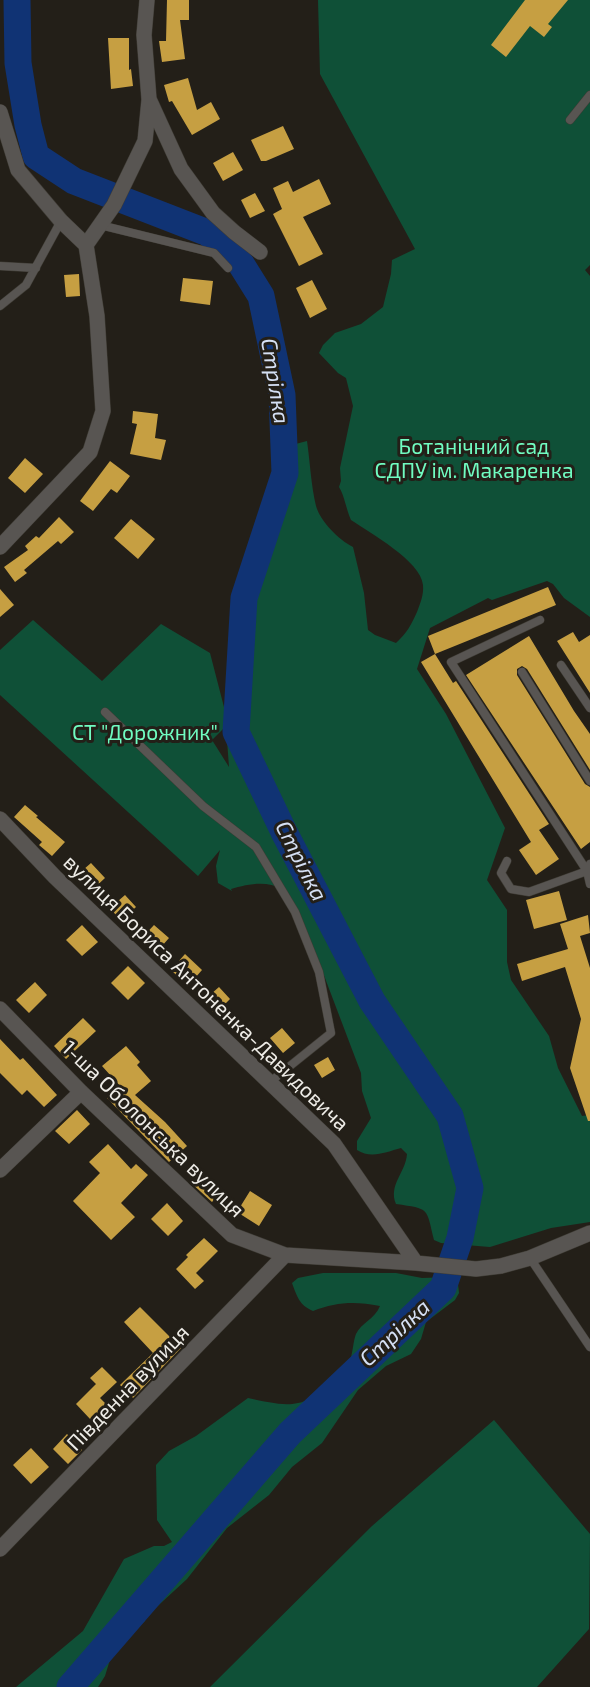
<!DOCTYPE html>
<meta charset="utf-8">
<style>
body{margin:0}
canvas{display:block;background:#231f18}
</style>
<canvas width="590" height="1687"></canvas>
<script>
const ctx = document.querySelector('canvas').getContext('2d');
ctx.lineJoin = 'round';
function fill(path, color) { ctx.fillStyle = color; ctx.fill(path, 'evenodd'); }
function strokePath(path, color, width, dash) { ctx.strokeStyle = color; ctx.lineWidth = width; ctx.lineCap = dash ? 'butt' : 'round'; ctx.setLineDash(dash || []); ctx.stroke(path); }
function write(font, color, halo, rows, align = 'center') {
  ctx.font = font + ' "Exo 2",sans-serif'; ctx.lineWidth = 6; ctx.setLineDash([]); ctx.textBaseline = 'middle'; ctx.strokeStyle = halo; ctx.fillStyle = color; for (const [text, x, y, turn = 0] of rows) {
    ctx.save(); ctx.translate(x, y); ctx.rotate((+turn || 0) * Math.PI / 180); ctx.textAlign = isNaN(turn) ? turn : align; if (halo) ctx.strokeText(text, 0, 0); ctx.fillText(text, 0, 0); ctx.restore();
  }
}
fill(new Path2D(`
 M318,0H590V265L585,270L590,276V617L564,598L553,584L547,581L492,600L488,598L430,628L417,669L446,714L505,828L487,880L507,910V962L511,980L549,1036L558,1068L582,1116L590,1115V1222L551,1228L490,1247L441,1243L434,1240C426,1207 430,1209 396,1204C388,1185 406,1172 407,1154L401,1148C386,1152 371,1159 357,1150V1141L371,1118L362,1091L361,1073L317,957L282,889C267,880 247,884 231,889L232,891L218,883L216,866L220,850L198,876L0,695V650L33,620L102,681L161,624L210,653L225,711V700L239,632L248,560L250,551L265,528L288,446L307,441C310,462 311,485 316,506C320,521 339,540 353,547L364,593L368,630L375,635L396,643C407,633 411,625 417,612C420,604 424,595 423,585C421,561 370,533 351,520C346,509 345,497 339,487L341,481L340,468L353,406L346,378L338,373L319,353L323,345L335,333L361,324L383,307L391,274L392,260L415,249L320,74ZM226,726L229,767L212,740Z
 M323,1273H396L422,1278L453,1277L458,1284L459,1293L455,1300L426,1322L421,1339L411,1354L386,1366L358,1390L322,1443L292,1467L269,1495L227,1528L187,1579L149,1614L144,1622L116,1640L105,1676L98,1687H16L83,1631L124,1559L154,1546H164L172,1542L157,1520L156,1465L169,1451L196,1436L248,1398C285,1406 303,1411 333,1382C339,1376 347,1370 350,1361C353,1352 353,1342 356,1334C361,1323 375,1319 380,1306C355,1301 336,1302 313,1311C299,1305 297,1296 292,1283L298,1278Z
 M494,1420L590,1534L589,1629L537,1687H210L372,1526Z`), '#0f5037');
strokePath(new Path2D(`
 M17,0L18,63L28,125L36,156L74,181L208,233L241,264L261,296L282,395L285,473L244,598L236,732L284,832L372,1001L450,1116L470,1188L460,1238L443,1288L290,1433L70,1687`), '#103374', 27);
fill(new Path2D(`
 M167,0H189V20H180L185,59L162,62L159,41H166Z
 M525,0H568L548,24L552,27L544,37L530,26L506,57L491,45Z
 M108,38H129V70L131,69L133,86L111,89Z
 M188,78L197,110L211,102L220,119L192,135L172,101L169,102L164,85Z
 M283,126L294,149L266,161H261L251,140Z
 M233,152L243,170L223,181L213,163Z
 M319,179L331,204L303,217L323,254L299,266L273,214L282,209L273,188L288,181L293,192Z
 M255,193L265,211L250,218L241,200Z
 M79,274L80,296L66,297L64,275Z
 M183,278L213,281L210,305L180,301Z
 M312,280L327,309L310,318L296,288Z
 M133,411L158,414L155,438L166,440L161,460L130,454L137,424L132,423Z
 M25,458L43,474L25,493L8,478Z
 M110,461L130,476L117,493L111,489L93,511L80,501Z
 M59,517L74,532L61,544L58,541L24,570L27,573L15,582L4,567L28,550L25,546L36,536L39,538Z
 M131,519L155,539L138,559L114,538Z
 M548,587L556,605L435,654L428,636Z
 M0,589L14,605L0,617Z
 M573,632L579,642L590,635V693L557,641Z
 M529,636L574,711L590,734V770L527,669L522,666L517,669V675L585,784L590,787V842L581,849L466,675Z
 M435,654L453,683L456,681L549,824L539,830L559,859L536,875L519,850L531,842L421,662Z
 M25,805L38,816L36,817L65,842L52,856L39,845L42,842L14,817Z
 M91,863L105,878L91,891L76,876Z
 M559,891L567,920L534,929L526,900Z
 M125,895L136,907L121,921L110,908Z
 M588,915L590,933L580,936L590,968V1121H588L570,1068L581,1019L565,967L522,981L517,964L568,949L560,924Z
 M82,925L98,942L82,956L66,940Z
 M154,925L169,938L155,954L140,940Z
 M185,954L202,970L188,986L171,970Z
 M128,966L145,983L128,1000L111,983Z
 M35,982L47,995L29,1013L16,1000Z
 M219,987L230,999L215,1014L203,1001Z
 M83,1018L96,1031L66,1059L54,1046Z
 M282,1028L295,1043L283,1053L270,1038Z
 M0,1039L20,1060L23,1058L57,1095L44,1107L27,1090L22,1095L0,1073Z
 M126,1046L140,1062L137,1065L151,1081L135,1095L165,1122L187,1146L169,1162L107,1098L121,1087L102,1066Z
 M328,1057L335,1070L322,1078L314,1065Z
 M77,1110L90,1124L69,1144L55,1131Z
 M108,1144L131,1169L136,1164L148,1175L121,1203L135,1217L111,1240L73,1201L100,1173L89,1162Z
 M198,1171L222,1191L212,1202L189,1181Z
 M250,1191L272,1205L259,1226L237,1212Z
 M167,1203L183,1221L168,1236L151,1219Z
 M204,1238L218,1251L196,1273L204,1281L195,1289L176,1269L188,1257L186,1255Z
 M140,1307L181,1348L133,1398L120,1385L153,1353L124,1322Z
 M102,1367L117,1382L100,1398L107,1405L91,1420L76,1404L96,1384L90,1378Z
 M67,1434L82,1450L68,1464L53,1449Z
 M31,1448L49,1467L31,1484L13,1465Z`), '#c69f42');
const lane = new Path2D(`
 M570,120L590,95
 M100,225L214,253L228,268
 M0,266L36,268
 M0,306L26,285L61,221
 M561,665L590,708
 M522,672L590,781
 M105,712L203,806L256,847L295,912L319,972L331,1033L270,1082
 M507,861L501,873L511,889L529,892L587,871L451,662L540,620
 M590,864L587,871L590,884
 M530,1258L590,1347`);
const street = new Path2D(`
 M147,0L144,35L149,99L181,169L213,213L234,232L260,252
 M0,112L18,170L61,221L86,245L97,316L103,411L90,452L0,547
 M86,245L114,205L145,141L149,100
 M0,819L55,877L334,1144L416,1263
 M0,1009L81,1092L232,1235L285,1255L416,1263L476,1269L501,1266L530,1258L590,1233
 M0,1170L81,1092
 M0,1549L285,1255`);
strokePath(lane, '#3f3c35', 9);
strokePath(street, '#3f3c35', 16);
strokePath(lane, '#585552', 8);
strokePath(street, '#585552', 15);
write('21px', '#70fcc1', '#231f18', [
 ["Ботанічний сад",474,447],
 ["СДПУ ім. Макаренка",474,471],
 ["СТ \"Дорожник\"",145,733]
]);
write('21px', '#eeece7', '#231f18', [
 ["вулиця Бориса Антоненка-Давидовича",206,993,44],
 ["1-ша Оболонська вулиця",153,1129,44],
 ["Південна вулиця",128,1388,-46]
]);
write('italic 22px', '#d5e0f4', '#231f18', [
 ["Стрілка",275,381,81],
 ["Стрілка",301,861,63],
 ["Стрілка",395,1333,-43]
]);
</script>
